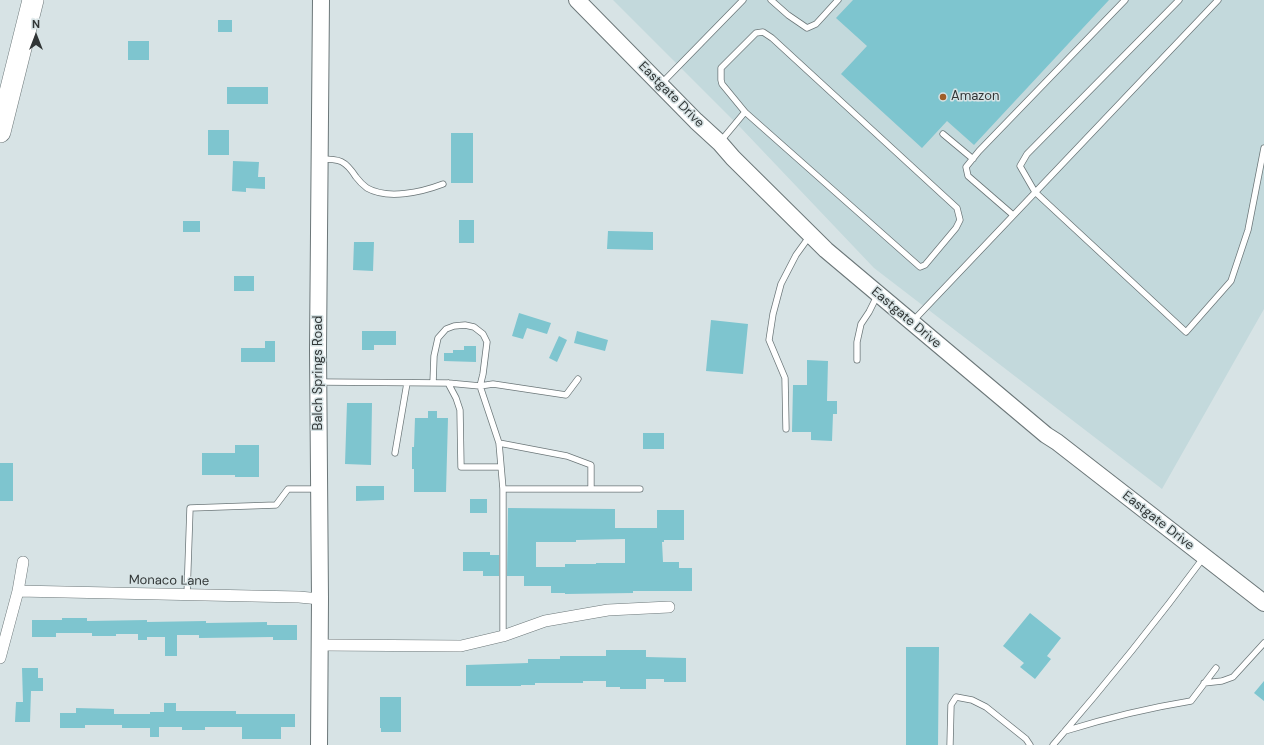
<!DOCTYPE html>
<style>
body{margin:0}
#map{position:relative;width:1264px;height:745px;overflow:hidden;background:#d7e3e5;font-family:"DM Sans",sans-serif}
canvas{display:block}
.north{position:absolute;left:16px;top:16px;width:40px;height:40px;-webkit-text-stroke:3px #d7e3e5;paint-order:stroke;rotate:0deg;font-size:11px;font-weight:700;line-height:16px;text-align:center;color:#313636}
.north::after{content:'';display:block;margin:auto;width:14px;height:18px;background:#313636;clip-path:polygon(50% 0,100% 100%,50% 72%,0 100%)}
</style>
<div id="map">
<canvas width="1264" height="745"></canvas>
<div class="north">N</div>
</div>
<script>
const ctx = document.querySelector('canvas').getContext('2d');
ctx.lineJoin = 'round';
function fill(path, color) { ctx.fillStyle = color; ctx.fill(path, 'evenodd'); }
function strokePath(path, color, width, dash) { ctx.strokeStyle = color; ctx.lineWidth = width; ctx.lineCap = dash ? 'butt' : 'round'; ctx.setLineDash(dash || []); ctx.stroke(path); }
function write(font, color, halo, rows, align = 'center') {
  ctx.font = font + ' "DM Sans",sans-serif'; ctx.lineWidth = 3; ctx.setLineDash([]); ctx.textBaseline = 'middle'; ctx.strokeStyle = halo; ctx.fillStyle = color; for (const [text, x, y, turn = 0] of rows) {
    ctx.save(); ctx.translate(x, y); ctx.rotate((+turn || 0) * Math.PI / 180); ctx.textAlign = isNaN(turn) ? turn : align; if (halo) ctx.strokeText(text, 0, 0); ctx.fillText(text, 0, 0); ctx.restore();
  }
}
fill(new Path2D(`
 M613,0H1264V309L1162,489L874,268L740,127Z`), '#c3d9dc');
fill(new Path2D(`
 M853,0H1109L974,145L947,121L922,148L841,74L867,46L836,18Z
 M218,20H232V32H218Z
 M128,41H149V60H128Z
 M227,87H268V104H227Z
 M208,130H229V155H208Z
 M451,133H473V183H451Z
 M233,161L259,162L258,177H265V189L246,188V192L232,191Z
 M459,220H474V243H459Z
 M183,221H200V232H183Z
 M608,231L653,232V250L607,249Z
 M354,242H374L373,271L353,270Z
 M234,276H254V291H234Z
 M519,313L551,323L547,334L527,328L523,339L512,336Z
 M711,320L748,324L743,374L706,371Z
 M362,331H396V345H374V350H362Z
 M577,331L608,340L605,351L574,343Z
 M559,336L567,340L557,362L549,358Z
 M265,341H275V362H241V348H265Z
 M464,346H476V362L444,361V353H453V350H464Z
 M807,360L828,361L827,401H837V414H833L832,441L811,440V432H792L793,385H807Z
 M347,403H372L371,465L345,464Z
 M428,411H437V418H448L446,492H414V469H412V447H414L415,418H428Z
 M643,433H664V449H643Z
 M235,445H259V477H235V475H202V453H235Z
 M0,463H13V501H0Z
 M356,486H384V500L356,501Z
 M470,499H487V513H470Z
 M508,508L615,509V528H657V510H684V540H664V542H662L663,562H679V568H692V591H633V593L565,594V593H551V586H524V576H507ZM625,539V563H596V564H565V567H536V542H576V540Z
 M463,552H490V555H499V576H483V571H463Z
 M1030,613L1061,638L1047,656L1051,659L1035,679L1020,667L1024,663L1003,646Z
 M62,618H87V621L147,620V622L206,621V623L267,622V625H297V640H273V637L199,638V635H177V656H165V637H147V640H138V634H116V636H92V633H56V637H32V620H62Z
 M906,647H939L938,745H906Z
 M606,650H646V657L686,658V682H664V679H646V689H620V687H606V681H583V683H535V685H521V686H466V665L528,663V659H560V656H606Z
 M22,668H38V678H43V691H31L30,722H15L16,702H23Z
 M1264,681V701L1254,693Z
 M380,697H401V732H381V728H380Z
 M164,703H176V711H236V714H295V727H281V739H242V727H205V730H182V727H159V737H150V728H122V725H85V728H60V713H76V708L114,709V714H150V712H164Z`), '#7ec5cf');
const lane = new Path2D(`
 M771,0L788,15L807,28L816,24L838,0
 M1179,0L1027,154L1020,166L1035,192L1186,332L1231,281L1248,230L1264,148
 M661,84L743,0
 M943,134L973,159
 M720,142L745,112L722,84L721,80V68L756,33L763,32L772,38L957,208L960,220L956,228L925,265L920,267L745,112
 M320,159C340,159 345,160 356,177C359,181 363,185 367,188C388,200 422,192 443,184
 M1013,215L968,176L966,167L979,151L1125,0
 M912,322L1218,0
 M857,360V342L861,324L869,312L877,296
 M319,382L448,383L480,386L493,384L566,395L578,379
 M433,383L434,356L438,338L446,329L454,326L465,325L474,327L483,334L487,342L483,374L480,386L499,443L503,489V636
 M448,383L456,398L460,410L461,467H501
 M786,429L785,378L769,340L773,314L781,284L796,255L809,237
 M499,443L567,456L591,465V489
 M395,453L407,383
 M503,489H640
 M187,595L190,508L276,505L288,489H318
 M1204,683L1222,681L1233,677L1264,643
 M1065,731C1107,718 1148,708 1191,701L1216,668
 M950,745L951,705L956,697L972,700L986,707L1026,739L1030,745
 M1053,745C1106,684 1156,622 1204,557`);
const street = new Path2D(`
 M18,591L299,597L320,599
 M320,645L461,646L503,636L545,621L608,610L669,607
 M0,658L18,591L23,562`);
const secondary = new Path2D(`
 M577,0L696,121L720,143L733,158L826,250L1046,435L1057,442L1264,603
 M319,745L320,599L318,350L321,0`);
const highway = new Path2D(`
 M0,132L33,0`);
strokePath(lane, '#6c7779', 7);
strokePath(street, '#6c7779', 12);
strokePath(secondary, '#6c7779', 18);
strokePath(highway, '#6c7779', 22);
strokePath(lane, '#fff', 5.5);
strokePath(street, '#fff', 11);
strokePath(secondary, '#fff', 16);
strokePath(highway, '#fff', 21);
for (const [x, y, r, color] of [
 [943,97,4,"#9f5f29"]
]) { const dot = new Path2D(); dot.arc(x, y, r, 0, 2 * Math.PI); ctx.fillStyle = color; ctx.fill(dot); strokePath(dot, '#d7e3e5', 1.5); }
write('13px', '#313636', '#d7e3e5', [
 ["Eastgate Drive",671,95,45],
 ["Eastgate Drive",906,318,40],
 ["Balch Springs Road",319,373,-90],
 ["Eastgate Drive",1158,521,38],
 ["Monaco Lane",169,581,1]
]);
write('13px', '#313636', '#d7e3e5', [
 ["Amazon",951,97]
], 'left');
</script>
